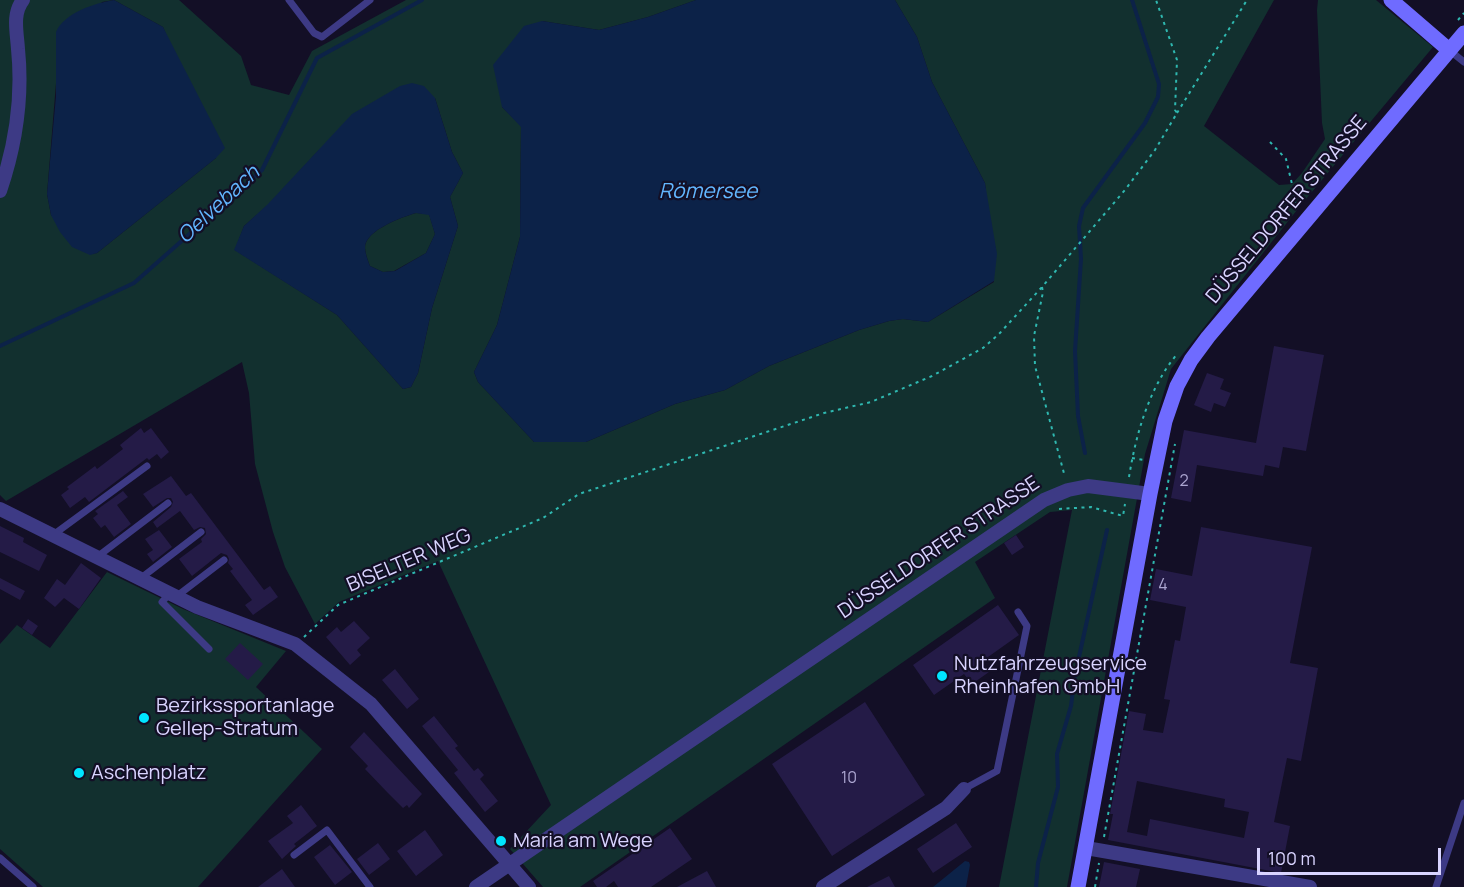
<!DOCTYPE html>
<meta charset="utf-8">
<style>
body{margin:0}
#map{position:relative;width:1464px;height:887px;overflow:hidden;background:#130f26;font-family:Manrope,sans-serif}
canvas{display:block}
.scale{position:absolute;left:1257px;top:848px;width:184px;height:27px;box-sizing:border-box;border:3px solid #d9d4ff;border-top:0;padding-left:8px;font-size:18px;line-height:21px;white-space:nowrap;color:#d9d4ff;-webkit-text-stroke:4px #130f26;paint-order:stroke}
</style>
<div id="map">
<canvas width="1464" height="887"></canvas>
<div class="scale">100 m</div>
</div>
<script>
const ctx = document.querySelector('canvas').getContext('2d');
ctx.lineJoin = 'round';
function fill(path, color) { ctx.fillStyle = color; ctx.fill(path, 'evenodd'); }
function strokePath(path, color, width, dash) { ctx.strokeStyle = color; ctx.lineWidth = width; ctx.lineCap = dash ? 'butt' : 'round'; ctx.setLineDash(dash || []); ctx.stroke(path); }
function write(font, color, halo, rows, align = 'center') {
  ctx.font = font + ' Manrope,sans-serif'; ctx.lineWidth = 4.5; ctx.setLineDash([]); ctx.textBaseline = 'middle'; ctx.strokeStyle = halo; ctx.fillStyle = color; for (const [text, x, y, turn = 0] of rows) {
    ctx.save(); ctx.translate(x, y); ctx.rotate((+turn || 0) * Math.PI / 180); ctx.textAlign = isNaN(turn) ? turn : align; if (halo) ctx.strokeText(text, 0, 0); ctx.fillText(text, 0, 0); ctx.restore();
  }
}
fill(new Path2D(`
 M0,0H114L102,2L57,71L47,194L51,215L90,254L97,253L216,158L163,27L114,0H179L241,56L251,85L289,95L312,51L406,0H696L648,17L599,30L542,21L502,107L521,126L520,237L497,325L474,372L478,382L534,442H586L675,404L725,390L769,366L859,330L889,321L903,319L928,322L994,282L985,183L932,82L917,37L895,0H1274L1204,126L1279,185L1292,184L1302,173L1325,139L1322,123L1317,10L1318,0H1376L1433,47L1301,205L1171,369L1145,454L1067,887H999L1072,510L1050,512L975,562L995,598L580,887H543L510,849L551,805L438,561L339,602L315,624L285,567L273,532L255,464L249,393L242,362L6,501L0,495ZM435,98L452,152L463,173L450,197L458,226L432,308L418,373L411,387L403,389L337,315L235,250L244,226L268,205L319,150Z
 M416,213L429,214L435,234L426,253L394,271L383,272L370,266C368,261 365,253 365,247C366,230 402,217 416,213Z
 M107,572L183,609L286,651L256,687L322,749L198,887H43L0,849V644L17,625L50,648Z`), '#12302f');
fill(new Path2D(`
 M114,0L163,27L225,148L216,158L97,253L90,255L72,247L60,232L51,215L47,194L56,96V32C64,13 95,3 114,0Z
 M696,0H895L917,37L932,82L985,183L997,254L994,281L928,322L903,319L889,321L859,330L769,366L725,390L675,404L586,442H534L478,382L474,372L497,325L520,237L521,127L502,107L493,65L524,26L542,21L599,30L648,17Z
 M412,83L424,86L435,98L452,152L463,173L450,197L458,226L432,308L418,373L411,387L403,389L337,315L234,250L244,226L268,204L352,114L400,86ZM416,213L429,215L435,234L426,253L395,271L383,272L370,266C368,261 365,253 365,247C366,230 402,217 416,213Z
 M965,861L969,862L970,865L966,887H933Z`), '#0c2248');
strokePath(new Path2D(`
 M0,346L134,283L262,170L317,58L422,0
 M1085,453L1078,416L1075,351L1081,259L1079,226L1083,208L1145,123L1158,97L1159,84L1132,0
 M1036,887L1038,863L1058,787L1057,754L1071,706L1075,675L1107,530`), '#0c2248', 4);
fill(new Path2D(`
 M1274,346L1324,355L1306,451L1283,447L1279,468L1265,465L1263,476L1197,465L1191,502L1171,498L1184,430L1256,443Z
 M1207,373L1224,379L1220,389L1231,393L1225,407L1214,403L1211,412L1194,405Z
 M141,428L144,433L151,428L169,452L161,459L157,454L149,460L147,458L89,502L85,497L70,508L61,495L69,489L67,487L95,466L97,469L123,449L120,445Z
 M171,476L186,496L191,493L264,590L270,586L278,597L253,615L245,605L252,600L230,571L233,569L228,563L229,559L227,555L221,553L192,576L179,559L202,542L201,539L206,534L205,528L200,527L194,530L180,511L157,528L153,522L171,507L173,502L171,498H167L153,507L143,494Z
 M123,491L128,497L117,505L131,524L114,537L105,525L101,528L93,518L98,514L95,511Z
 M0,526L24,538L23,542L47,555L39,571L0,552Z
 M1201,527L1312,547L1290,663L1318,668L1301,761L1287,758L1274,822L1290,826L1281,873L1108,840L1113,814H1110L1129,711L1146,714L1143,730L1163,733L1170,700L1164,699L1175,640L1180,641L1186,607L1150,600L1156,569L1192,576ZM1137,781L1225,799L1224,807L1249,812L1244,838L1150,819L1147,836L1127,832Z
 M159,530L172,547L153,562L147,554L153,550L145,539Z
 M1016,535L1024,547L1012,555L1004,543Z
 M81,563L101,578L79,609L64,598L55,607L44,598L57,579L65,585Z
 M0,578L25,591L20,600L0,589Z
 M998,605L1019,635L981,662L989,672L972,684L964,674L934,695L913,665Z
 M28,619L38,626L32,635L22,628Z
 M354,621L370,638L357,650L361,655L350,665L326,637L337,627L341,632Z
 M240,643L263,664L248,680L225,659Z
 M395,669L419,699L407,709L382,680Z
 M865,702L925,795L832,856L772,764Z
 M434,716L458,746L455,748L474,771L478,768L484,775L480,779L498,801L485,812L454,773L458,770L422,726Z
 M364,732L422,794L409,808L407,805L403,808L387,792L365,769L368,766L350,747Z
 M301,805L317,826L294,844L296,846L282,859L268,841L293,823L287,816Z
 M956,823L972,847L933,873L917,849Z
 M670,828L692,859L651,887H618L614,881L606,887H597L593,881Z
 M425,830L443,855L416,876L397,851Z
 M378,843L390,859L369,875L357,859Z
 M330,845L352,872L335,885L314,857Z
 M1104,862L1140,869L1136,887H1099Z
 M282,869L295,887H258Z
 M707,871L716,887H677Z
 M889,876L895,887H867Z`), '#241b47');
strokePath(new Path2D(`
 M1458,20L1464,13
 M1177,113L1247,0
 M1270,142L1286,159L1298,209
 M1042,287L1043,292L1034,336L1035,366L1065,477
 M1132,458L1144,460
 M1129,477C1136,434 1149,387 1178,353
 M1059,509L1091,507L1123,516L1125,504
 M304,637L338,605L543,518L579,494L824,413L871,402L932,376L983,348L999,334L1042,287L1125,190L1155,150L1177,113L1175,110L1177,60L1156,0
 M1104,837L1175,444
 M1095,887L1099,863`), '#2fb8b0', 2, [3, 4.5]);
strokePath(new Path2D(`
 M289,0L314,33L322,37L370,0
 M1449,50L1464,62
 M53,535L147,466
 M97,557L168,503
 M141,578L201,532
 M170,593L162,602L209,649
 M177,596L224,560
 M964,789L997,771L1027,626L1018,612
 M294,855L327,830L370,887
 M0,858L33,887
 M1436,887L1464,803`), '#3d3a85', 7);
strokePath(new Path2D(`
 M0,191C16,144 23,98 18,49C17,32 12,14 23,0
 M0,509L197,607L295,644L371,704L529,887
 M1086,848L1310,887
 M476,887L1044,500L1068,490L1088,486L1150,494
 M823,887L946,808L964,789`), '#3d3a85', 14);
strokePath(new Path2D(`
 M1391,0L1449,50
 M1078,887L1150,494L1165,421L1177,386L1191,360L1208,337L1464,33`), '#6f6bff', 15);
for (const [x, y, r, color] of [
 [942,676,6,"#00e5ff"],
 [144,718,6,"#00e5ff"],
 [79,773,6,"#00e5ff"],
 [501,841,6,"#00e5ff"]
]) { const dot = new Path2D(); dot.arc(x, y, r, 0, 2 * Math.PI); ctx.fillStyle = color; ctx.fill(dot); strokePath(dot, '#130f26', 2); }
write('16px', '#aca6d1', null, [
 ["2",1184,482],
 ["4",1163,586],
 ["10",849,779]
]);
write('20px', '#d9d4ff', '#130f26', [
 ["DÜSSELDORFER STRASSE",1287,210,-50],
 ["DÜSSELDORFER STRASSE",939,548,-34],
 ["BISELTER WEG",409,561,-23]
]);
write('20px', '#d9d4ff', '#130f26', [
 ["Nutzfahrzeugservice",954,664],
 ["Rheinhafen GmbH",954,687],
 ["Bezirkssportanlage",156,706],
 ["Gellep-Stratum",156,729],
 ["Aschenplatz",91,773],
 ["Maria am Wege",513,841]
], 'left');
write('italic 21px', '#62b6ff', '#130f26', [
 ["Römersee",708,192],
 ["Oelvebach",219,205,-43]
]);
</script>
